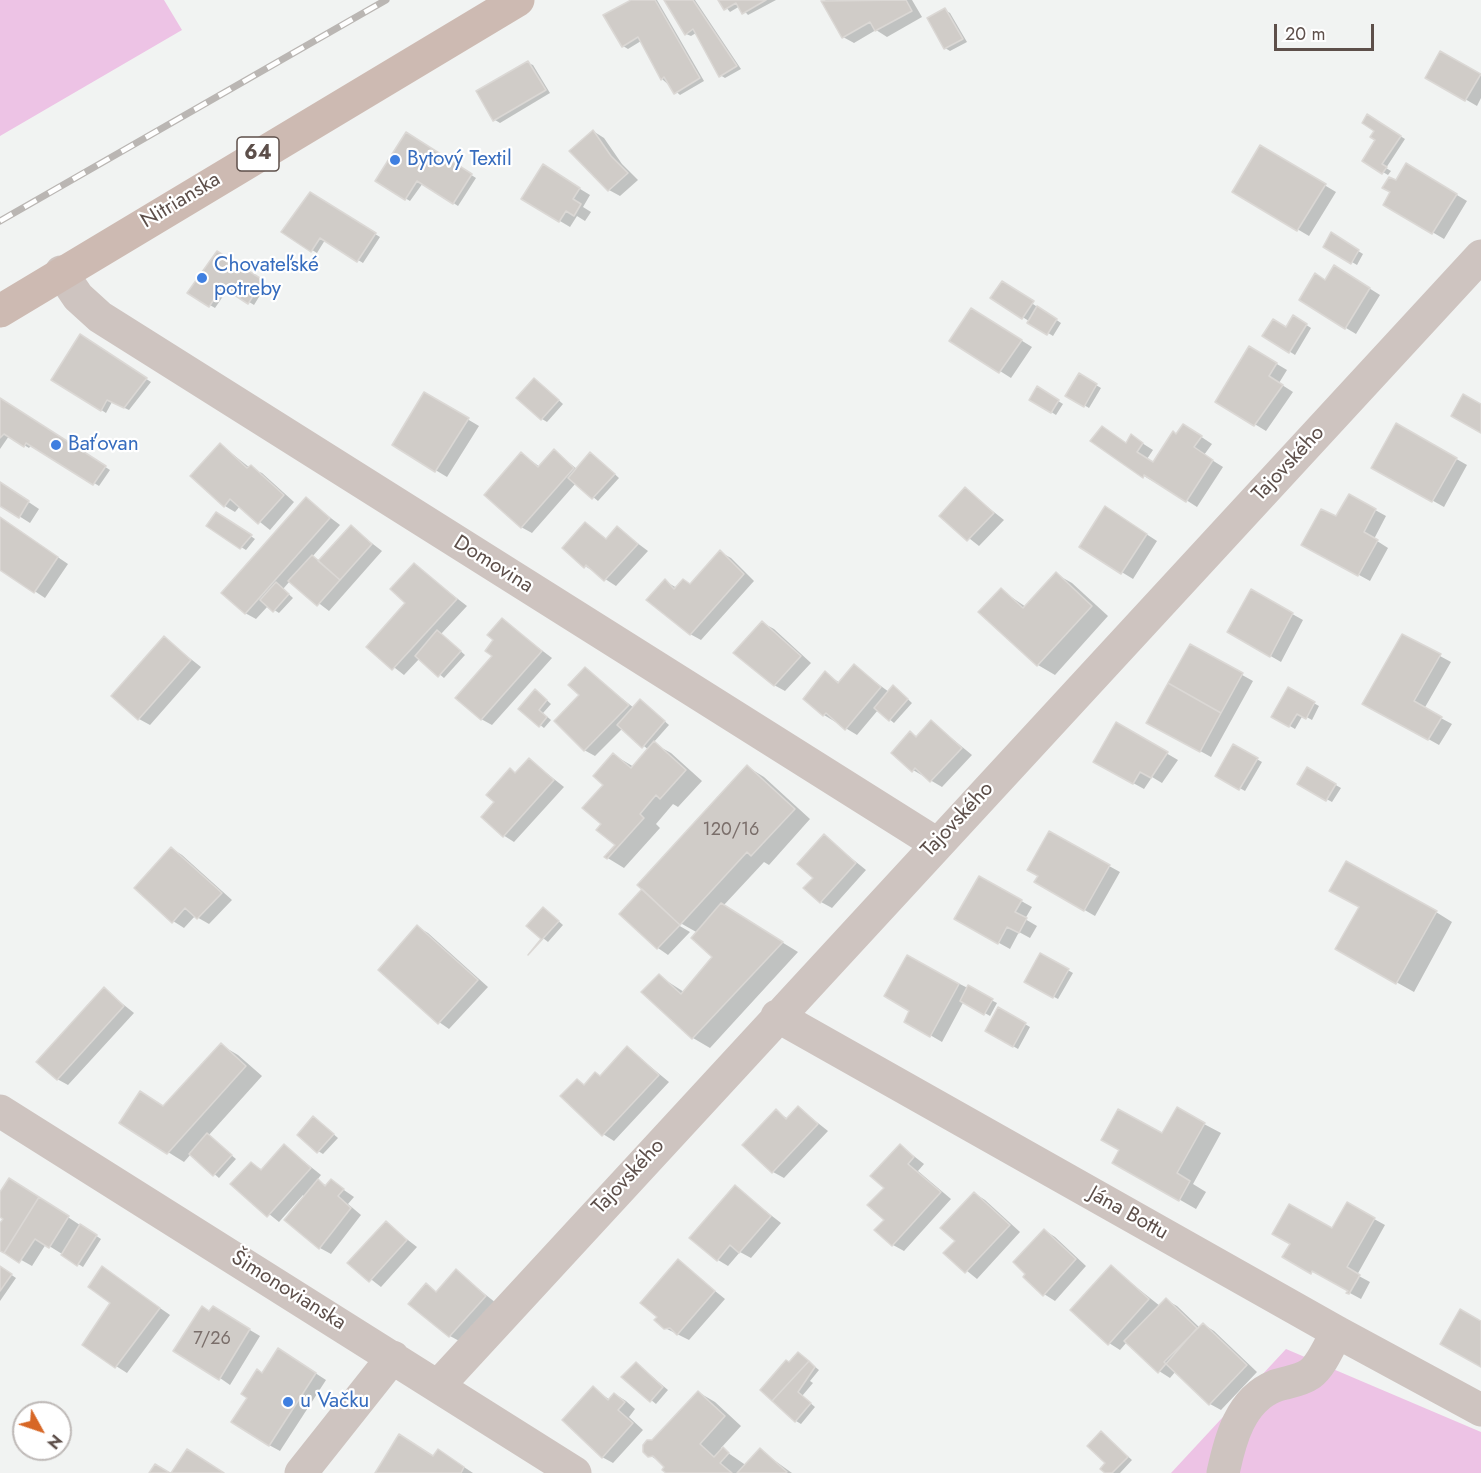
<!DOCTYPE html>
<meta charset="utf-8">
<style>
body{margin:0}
#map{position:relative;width:1481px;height:1473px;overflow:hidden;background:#f1f3f2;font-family:Jost,sans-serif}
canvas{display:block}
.north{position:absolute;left:12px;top:1401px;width:60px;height:60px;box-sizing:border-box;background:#fff;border:2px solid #beb9b7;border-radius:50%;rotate:130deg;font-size:16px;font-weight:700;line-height:24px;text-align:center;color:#5d4f4a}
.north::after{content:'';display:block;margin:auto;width:21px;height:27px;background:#d76726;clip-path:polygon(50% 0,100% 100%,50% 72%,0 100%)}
.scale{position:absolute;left:1274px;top:24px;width:100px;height:27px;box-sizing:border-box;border:3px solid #5d4f4a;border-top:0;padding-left:8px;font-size:18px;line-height:21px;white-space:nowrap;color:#5d4f4a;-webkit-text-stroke:4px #fff;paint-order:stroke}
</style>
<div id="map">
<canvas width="1481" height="1473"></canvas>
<div class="north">N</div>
<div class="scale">20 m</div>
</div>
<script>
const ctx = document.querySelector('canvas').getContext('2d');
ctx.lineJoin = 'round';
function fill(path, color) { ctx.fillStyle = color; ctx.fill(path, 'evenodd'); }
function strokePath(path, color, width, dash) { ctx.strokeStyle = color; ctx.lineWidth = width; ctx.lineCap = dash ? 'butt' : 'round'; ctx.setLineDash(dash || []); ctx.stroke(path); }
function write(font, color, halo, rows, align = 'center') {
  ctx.font = font + ' Jost,sans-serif'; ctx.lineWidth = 4.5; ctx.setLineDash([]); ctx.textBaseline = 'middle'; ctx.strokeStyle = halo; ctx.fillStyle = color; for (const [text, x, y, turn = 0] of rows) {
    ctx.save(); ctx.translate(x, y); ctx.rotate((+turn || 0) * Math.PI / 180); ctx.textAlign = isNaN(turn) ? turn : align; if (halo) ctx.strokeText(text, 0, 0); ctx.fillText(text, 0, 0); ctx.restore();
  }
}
fill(new Path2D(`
 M0,0H164L182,30L0,136Z
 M1286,1349L1481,1432V1473H1171Z`), '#edc3e5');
fill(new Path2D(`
 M634,0H657L704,81L680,95L662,79L641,41L628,49L623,46Z
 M665,0H695L741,69L725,78L720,75L696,33L691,36L686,34Z
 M720,0H776L748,15L740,6L730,12Z
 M826,0H912L922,17L887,37L876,30L854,43L843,37L823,2Z
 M945,10L950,13L967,42L950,51L945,48Z
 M1440,53L1481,76V98L1477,106L1427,77Z
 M528,63L533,65L550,93L500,123L495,120Z
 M1368,116L1405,139L1386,168L1391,171L1388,175L1364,161L1377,140L1376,131Z
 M593,131L604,138L622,164L638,180L620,196L609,190Z
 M407,134L476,178L458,206L423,183L410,201L377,181Z
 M1261,147L1336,192L1309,236L1234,192Z
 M1407,165L1467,201L1444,239L1385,204Z
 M554,173L590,195L583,207L591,212L585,221L577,216L570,227L523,199Z
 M310,194L380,237L363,263L325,240L317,253L283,232Z
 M1331,234L1363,254L1357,265L1325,246Z
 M217,253L267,284L254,305L228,289L215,308L189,293Z
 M1345,273L1380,295L1356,334L1346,328L1326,281Z
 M1002,283L1061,323L1053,336L992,298Z
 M982,316L1032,347L1011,378L951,340Z
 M1294,317L1311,328L1295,355L1264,335L1287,329Z
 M80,336L151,382L129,410L112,402L106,413L53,379Z
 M1250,348L1287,370L1279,383L1293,392L1266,431L1217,401Z
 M1079,375L1101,388L1089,408L1067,395Z
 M540,383L563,404L547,422L542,419Z
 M1037,388L1063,404L1056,415L1031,399Z
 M425,394L479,426L447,477L394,445Z
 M0,399L110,470L99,486L32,444L29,448L9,436L0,449Z
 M1397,425L1467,465L1444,507L1373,467Z
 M1194,432L1212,444L1204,455L1223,467L1197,507L1155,480L1154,482L1144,476L1127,444L1142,443L1153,450L1147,459L1154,463L1177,435Z
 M220,444L250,468L262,473L294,502L270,530L240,506L235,512L225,506Z
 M554,451L577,469L596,457L619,478L598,501L576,483L532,533L521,527L522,454L540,467Z
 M0,483L39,509L30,523L0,504Z
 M965,489L1004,520L979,546L941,516Z
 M1350,496L1386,516L1374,539L1388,548L1370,581L1303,544L1337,518Z
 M306,499L340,525L312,557L320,561L351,527L382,551L329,611L290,581L283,589L293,598L279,613L268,606L256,619L245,613Z
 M1117,515L1157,541L1133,579L1081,547Z
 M221,516L255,539L246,550L241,547Z
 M0,518L68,564L45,598L0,568Z
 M585,524L608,540L617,528L648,551L616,586L585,566Z
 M720,552L731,558L754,581L701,640L690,634L665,581L677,588L691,585Z
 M414,565L467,606L441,634L465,655L444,678L420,658L404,675L368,647L407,603Z
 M1056,574L1072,583L1108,616L1055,675L1038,665L980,612L1001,590L1026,607Z
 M1251,591L1303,620L1281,662L1229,632Z
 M502,620L552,658L492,725L481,719L496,639Z
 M763,623L774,629L811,663L785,691L774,685Z
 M1403,636L1451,662L1424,709L1452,724L1439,745L1364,703Z
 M164,638L201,667L150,725L139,719Z
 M1190,646L1253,681L1211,757L1148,722Z
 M854,666L889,692L898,690L912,703L894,723L878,710L857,735L824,715L825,673L840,683Z
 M585,669L634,708L645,704L669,725L653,743L671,753L702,781L678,807L673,804L656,824L660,828L624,868L606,857L617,845L603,824L605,785L614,755L634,767L649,750L622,729L595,756L584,750L581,695Z
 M1288,689L1319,706L1312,720L1303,715L1295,729L1273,716Z
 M540,694L551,704L543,713L551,720L544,728L520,709Z
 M932,722L972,755L942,787L913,770L910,733L918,737Z
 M1116,724L1178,760L1162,783L1152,777L1144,789L1095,762Z
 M1233,746L1262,762L1245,791L1217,775Z
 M529,759L564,787L514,842L503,835L496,802L510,770L517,774Z
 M748,767L764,777L810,819L769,865L764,862L723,906L798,952L710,1048L693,1038L643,992L659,976L684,992L715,957L698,933L675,920L673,922L690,932L668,955L658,948Z
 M1308,769L1341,788L1332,802L1299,784Z
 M1049,833L1120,872L1095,916L1036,882L1040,875Z
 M824,836L866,870L832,908L821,902L815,878Z
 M171,848L182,855L232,900L209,924L195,916L184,928L173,921Z
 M980,878L1032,907L1025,919L1037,926L1030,938L1019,932L1010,949L956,919Z
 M1360,907L1436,912L1452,922L1414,992L1337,949Z
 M548,912L563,925L548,942L528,926Z
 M418,927L428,933L488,987L449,1029L439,1022Z
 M1041,955L1073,973L1058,999L1026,982Z
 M907,957L997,1003L990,1016L964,1001L942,1042L906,1021L911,1010Z
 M104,989L134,1013L68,1085L57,1079Z
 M999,1009L1030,1027L1018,1049L987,1031Z
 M221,1045L238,1055L262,1076L208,1136L236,1159L219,1178L191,1154L184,1162L168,1152L141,1093L164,1107Z
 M628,1048L669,1082L614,1141L603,1134L577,1080L585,1085L601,1077Z
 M799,1108L828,1131L784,1178L773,1172L744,1145L776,1111L788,1119Z
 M318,1121L338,1138L323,1154L318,1151Z
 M1204,1124L1221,1133L1193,1184L1206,1192L1196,1209L1114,1162L1162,1135Z
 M285,1146L321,1175L317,1180L327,1186L331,1181L354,1197L348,1204L361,1215L331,1254L320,1248L303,1195L279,1222L232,1184L251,1164L263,1170Z
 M901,1146L924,1164L918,1171L951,1199L904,1251L893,1245L886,1220V1187Z
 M21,1186L101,1239L83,1267L46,1244L32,1266L0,1248V1225L5,1218L0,1215V1195Z
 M735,1187L781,1223L751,1258L740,1252L728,1266L718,1260Z
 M974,1193L985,1200L1020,1232L977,1279L945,1253L957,1241Z
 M1347,1204L1385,1225L1357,1275L1370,1282L1361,1299L1348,1292L1350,1291L1284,1257L1292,1244L1333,1230Z
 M386,1223L417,1247L381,1287L350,1263Z
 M1044,1230L1055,1237L1086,1266L1055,1301L1044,1294Z
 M678,1261L725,1299L689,1340L665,1328Z
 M0,1267L16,1278L0,1301Z
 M1111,1267L1160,1306L1166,1300L1177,1306L1200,1328L1203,1324L1214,1331L1257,1372L1221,1410L1210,1404L1176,1371L1170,1378L1159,1371L1127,1342L1120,1350L1109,1343Z
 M103,1268L170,1315L127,1373L116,1366L112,1303Z
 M456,1271L496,1303L461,1342L450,1336L426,1285L438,1293Z
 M213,1308L260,1336L230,1385L220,1378L210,1312Z
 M798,1353L819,1370L810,1381L813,1383L802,1396L815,1407L801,1424L796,1421L789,1363Z
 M289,1356L326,1380L280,1451L269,1445L263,1374Z
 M641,1367L668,1390L656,1404L623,1377Z
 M593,1388L610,1400L615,1394L626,1401L635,1409L629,1417L643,1430L613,1463L602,1457Z
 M698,1392L715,1402L741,1426L721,1448L747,1466L760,1450L792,1473H668L664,1464L649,1455L652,1441Z
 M1102,1433L1132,1460L1120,1473H1108Z
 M434,1457L455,1461L473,1473H376Z`), '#0003');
const building = new Path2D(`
 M631,0H655L700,78L674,94L664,77L661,80L638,37L622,47L603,15Z
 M664,0H693L737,66L719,77L693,29L685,35Z
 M718,0H766L742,14L736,3L724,10Z
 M906,0L912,11L875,31L870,22L842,38L821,1Z
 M945,8L963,39L944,49L927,18Z
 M1440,51L1481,74L1465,101L1425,78Z
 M528,61L546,90L493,121L476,91Z
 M1367,114L1401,136L1382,164L1387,167L1382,174L1362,161L1375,140L1370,137L1374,131L1362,123Z
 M593,130L611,156L628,173L608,191L569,151Z
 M406,132L472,174L453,204L417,181L405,200L375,181Z
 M1260,145L1326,184L1297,231L1232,192Z
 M1406,163L1457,194L1432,234L1383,205L1390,192L1382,188L1389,177L1396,180Z
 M543,164L580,188L573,199L581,204L574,216L566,211L559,222L521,199Z
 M310,192L376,233L357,262L320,238L311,252L281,232Z
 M1331,232L1359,250L1351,264L1323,247Z
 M217,251L263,280L248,304L222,287L209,307L187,293Z
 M1334,265L1370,288L1345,329L1299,300L1315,273L1325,280Z
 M1002,281L1034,301L1022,319L990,298Z
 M1037,306L1057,319L1047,335L1027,323Z
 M971,308L1022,340L999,373L949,341Z
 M1293,315L1307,324L1289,353L1262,336L1273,319L1286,327Z
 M80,334L147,378L124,408L107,400L101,411L51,380Z
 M1249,346L1277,363L1269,376L1283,385L1254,426L1215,402Z
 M1079,373L1097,384L1084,407L1065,396Z
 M534,378L559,400L541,420L516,398Z
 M1037,386L1059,400L1051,413L1029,400Z
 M424,392L469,418L435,472L392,445Z
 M1463,394L1481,404V433L1451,416Z
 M0,398L106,466L93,485L26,443L24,447L4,434L0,438Z
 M1396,423L1457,458L1432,502L1371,468Z
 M1183,424L1202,436L1194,447L1213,460L1186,502L1144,475L1143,478L1090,441L1102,426L1126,443L1131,434L1143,443L1137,452L1153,462L1173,431L1176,434Z
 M220,443L247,468L251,465L284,495L258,524L230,499L224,507L190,476Z
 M554,449L574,468L521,528L484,495L521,452L538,467Z
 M590,452L615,474L592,499L568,478Z
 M0,482L29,501L19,518L0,506Z
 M965,487L994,513L967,541L939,516Z
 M1349,494L1376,509L1364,532L1378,540L1358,576L1301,545L1321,509L1336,516Z
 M306,497L330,518L245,614L221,593Z
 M1105,506L1147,534L1121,574L1079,547Z
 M216,512L252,535L240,549L206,526Z
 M0,517L58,557L34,593L0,570Z
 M585,522L606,539L617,526L638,544L604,581L586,565L584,568L562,548Z
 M351,525L372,544L340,580L318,561Z
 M720,550L744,574L690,635L646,600L665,579L674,589L683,579L690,584Z
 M312,555L340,580L317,606L288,581Z
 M414,563L457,599L392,670L366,647L405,603L390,589Z
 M1056,572L1092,606L1037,666L978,612L1001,588L1023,608Z
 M276,582L289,594L273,612L260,600Z
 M1251,589L1293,613L1270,657L1227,632Z
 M502,618L542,651L481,720L455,698L492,656L485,651L493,640L487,635Z
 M762,621L801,656L774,686L733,653Z
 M437,630L461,651L438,677L415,656Z
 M1402,634L1441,654L1414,701L1442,717L1428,740L1362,704Z
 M164,636L191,660L138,720L111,696Z
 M1190,644L1243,673L1221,713L1168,683Z
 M854,664L881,687L845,730L826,713L823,716L803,699L825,671L838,683Z
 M585,667L629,705L584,751L554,721L579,695L568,685Z
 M1168,683L1221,713L1200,752L1146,723Z
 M893,685L908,699L889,721L874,708Z
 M1288,687L1315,702L1306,719L1297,714L1289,727L1271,717Z
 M535,689L547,700L539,710L547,717L539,727L518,709Z
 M640,699L665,721L642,748L617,725Z
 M931,720L962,748L930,782L915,768L912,772L891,753L910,731L916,737Z
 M1116,722L1168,752L1151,778L1140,772L1133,784L1093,762Z
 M654,741L686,770L660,799L656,795L640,814L644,818L607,859L604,857L615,845L596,830L601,824L582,808L603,785L593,776L613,753L631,768Z
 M1233,744L1258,758L1239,790L1215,776Z
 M529,758L554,780L503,837L481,817L494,802L486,795L510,768L515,773Z
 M747,765L795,809L751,856L747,852L680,925L637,885Z
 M1307,767L1336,784L1326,801L1297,784Z
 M1049,831L1110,865L1084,911L1034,882L1038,876L1027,870Z
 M824,834L856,863L820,903L803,888L813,878L797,864Z
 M171,847L222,893L197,919L185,908L172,923L134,888Z
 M1346,861L1437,911L1396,984L1335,949L1359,907L1329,891Z
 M979,876L1022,900L1015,912L1027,918L1019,933L1007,927L998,944L954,919Z
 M642,889L680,925L657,949L619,914Z
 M721,903L783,942L692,1039L641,992L659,974L681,994L712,957L691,938Z
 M543,907L559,921L528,955L541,939L526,926Z
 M417,925L478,980L438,1024L378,970Z
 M1040,953L1069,969L1053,998L1024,982Z
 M907,955L959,984L930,1037L904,1022L909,1011L884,996Z
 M968,985L993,999L984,1015L960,1001Z
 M104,987L124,1006L57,1080L36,1062Z
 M998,1007L1026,1023L1013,1047L985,1031Z
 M221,1043L246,1066L167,1154L119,1123L140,1091L163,1106Z
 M627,1046L659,1075L602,1136L560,1096L577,1079L584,1085L595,1072L600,1076Z
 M798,1106L818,1124L772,1173L742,1145L776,1109L786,1119Z
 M1177,1107L1205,1123L1177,1173L1190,1181L1179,1201L1112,1163L1119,1150L1101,1140L1118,1109L1162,1133Z
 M313,1116L334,1134L317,1153L297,1135Z
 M207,1133L232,1155L213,1176L189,1154Z
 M284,1144L311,1168L267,1217L230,1184L251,1162L261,1170Z
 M900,1144L914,1157L908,1164L941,1192L892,1246L874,1230L884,1220L867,1205L884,1188L870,1176Z
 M9,1178L39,1197L4,1253L0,1251V1223L3,1219L0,1217V1192Z
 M318,1179L325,1186L331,1179L344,1189L338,1196L351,1208L319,1249L284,1220Z
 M735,1185L771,1216L739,1253L730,1245L717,1261L689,1238Z
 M974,1192L1010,1225L965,1273L943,1253L955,1241L940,1228Z
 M39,1197L69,1216L49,1248L35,1239L19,1263L4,1253Z
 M1347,1202L1375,1218L1347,1267L1360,1275L1349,1294L1346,1293L1348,1291L1312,1271L1311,1274L1282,1257L1290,1244L1272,1234L1289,1204L1332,1228Z
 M386,1221L407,1240L369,1282L347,1263Z
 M80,1224L97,1235L77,1266L61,1255Z
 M1044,1229L1076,1259L1043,1296L1023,1277L1025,1274L1013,1262Z
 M678,1259L715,1291L677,1335L670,1328L664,1329L654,1320L657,1317L640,1303Z
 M1111,1265L1149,1299L1108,1345L1070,1310Z
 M0,1266L12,1274L0,1291Z
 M102,1266L160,1308L115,1368L82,1345L110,1303L88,1287Z
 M456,1269L486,1296L449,1337L408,1304L426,1283L436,1292Z
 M1166,1298L1197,1328L1158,1373L1124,1341Z
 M202,1306L209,1311L213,1306L250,1329L219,1380L173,1351Z
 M1460,1309L1481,1321V1367L1440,1344Z
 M1203,1323L1247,1365L1209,1405L1164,1362Z
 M278,1348L316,1373L269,1446L231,1422L247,1398L241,1394L257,1369L262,1373Z
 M798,1352L809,1361L772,1401L760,1390L786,1360L789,1362Z
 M809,1361L815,1367L798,1392L811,1403L795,1422L772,1401Z
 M636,1362L663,1387L650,1402L621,1377Z
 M593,1386L608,1400L614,1393L625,1402L618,1410L633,1423L602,1458L562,1420Z
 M698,1391L725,1416L700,1444L714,1457L723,1447L729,1453L720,1463L732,1473H666L662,1470L664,1467L653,1456L648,1457L643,1452V1445L647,1440H652Z
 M1101,1431L1128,1457L1112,1473H1105L1100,1469L1105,1463L1087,1446Z
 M399,1434L433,1456L438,1449L464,1467L461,1473H375Z
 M760,1448L787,1472L785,1473H737Z
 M187,1449L224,1473H171Z
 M155,1464L170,1473H149Z`);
fill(building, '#d0ccc8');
strokePath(building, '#dbd8d5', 1.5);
strokePath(new Path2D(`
 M61,272L78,297L100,317L937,844
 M777,1016L1337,1332L1481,1410
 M0,1111L575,1473
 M438,1386L1481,256
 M301,1473L393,1357
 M1223,1473C1230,1440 1240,1400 1275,1386C1287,1382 1300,1381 1310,1374C1322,1365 1330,1344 1337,1332`), '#cec4c0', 33);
strokePath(new Path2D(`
 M0,311L518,0`), '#cdbab2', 33);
const rail = new Path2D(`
 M0,221L386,0`);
strokePath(rail, '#bab6b3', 7);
strokePath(rail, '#fff', 4.5, [14]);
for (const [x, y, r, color] of [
 [395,160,6,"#3f7fe0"],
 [202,278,6,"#3f7fe0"],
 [56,445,6,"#3f7fe0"],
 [288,1402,6,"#3f7fe0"]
]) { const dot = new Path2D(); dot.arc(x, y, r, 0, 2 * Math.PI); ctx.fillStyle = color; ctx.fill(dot); strokePath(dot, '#fff', 2); }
write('18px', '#7a6e6a', null, [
 ["120/16",731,831],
 ["7/26",212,1340]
]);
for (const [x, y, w] of [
 [258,154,42]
]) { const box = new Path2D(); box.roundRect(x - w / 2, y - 17, w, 34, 4.5); ctx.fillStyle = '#fff'; ctx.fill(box); strokePath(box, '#5d4f4a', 1.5); }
write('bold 20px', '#5d4f4a', null, [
 ["64",258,154]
]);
write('21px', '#366cbe', '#fff', [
 ["Bytový Textil",407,160],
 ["Chovateľské",214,266],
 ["potreby",214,290],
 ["Baťovan",68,445],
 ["u Vačku",300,1402]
], 'left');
write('21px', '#5d4f4a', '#fff', [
 ["Nitrianska",181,201,-31],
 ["Tajovského",1289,464,-47],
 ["Domovina",493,565,32],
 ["Tajovského",958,820,-47],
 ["Tajovského",629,1177,-47],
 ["Jána Bottu",1128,1214,29],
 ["Šimonovianska",288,1291,32]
]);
</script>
